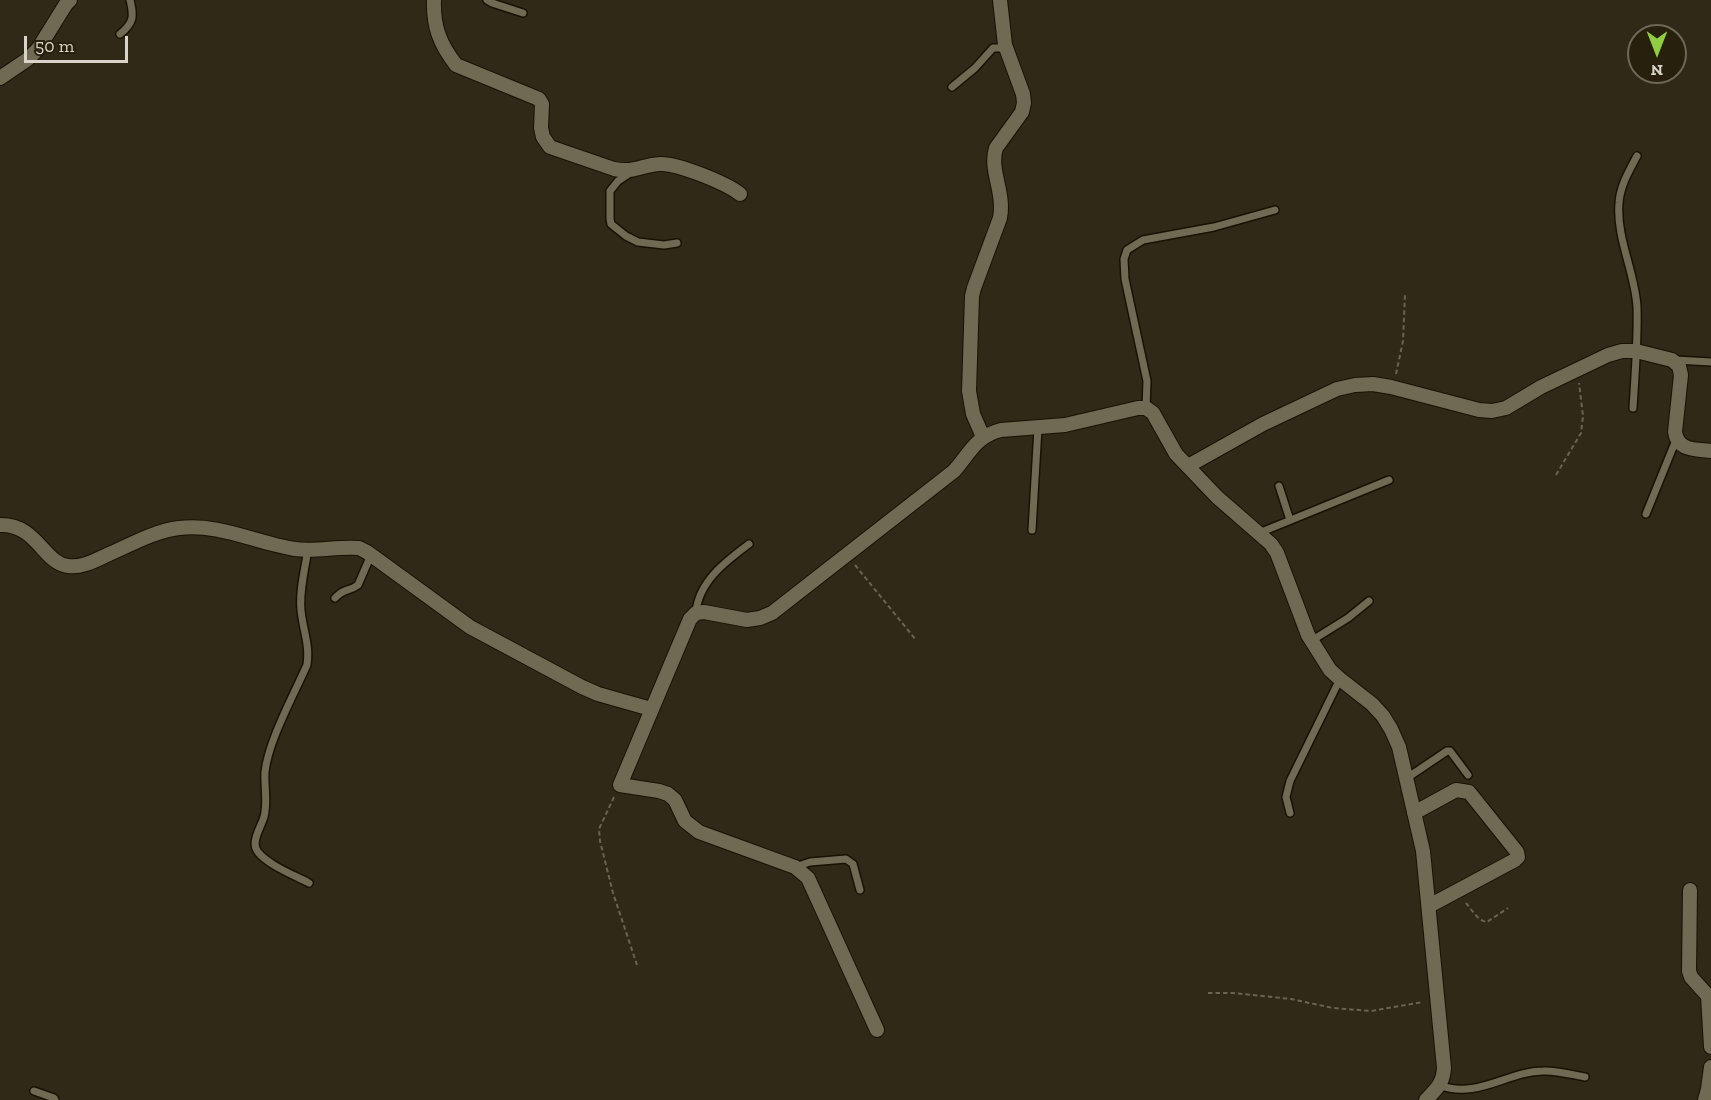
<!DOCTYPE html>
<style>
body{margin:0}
#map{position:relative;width:1711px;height:1100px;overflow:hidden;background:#302917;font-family:"Zilla Slab",serif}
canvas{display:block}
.north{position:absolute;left:1627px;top:24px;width:60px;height:60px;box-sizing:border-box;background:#26200d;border:2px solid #6d6858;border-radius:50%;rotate:180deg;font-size:16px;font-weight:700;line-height:24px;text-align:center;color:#d8d4c8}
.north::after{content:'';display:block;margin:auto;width:21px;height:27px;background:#90cd41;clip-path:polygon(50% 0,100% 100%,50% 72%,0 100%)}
.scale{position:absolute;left:24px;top:36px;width:104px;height:27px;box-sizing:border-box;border:3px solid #d8d4c8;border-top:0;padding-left:8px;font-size:18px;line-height:21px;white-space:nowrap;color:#d8d4c8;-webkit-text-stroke:4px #26200d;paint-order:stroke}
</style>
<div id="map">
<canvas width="1711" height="1100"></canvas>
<div class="north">N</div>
<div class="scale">50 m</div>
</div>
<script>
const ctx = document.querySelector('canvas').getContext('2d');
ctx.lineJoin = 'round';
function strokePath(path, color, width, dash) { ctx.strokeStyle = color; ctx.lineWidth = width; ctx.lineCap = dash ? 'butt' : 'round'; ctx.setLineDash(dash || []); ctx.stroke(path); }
const service = new Path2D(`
 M487,0L492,3L523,13
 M120,34C134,23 134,16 130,0
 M952,87L975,68L993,48H1006
 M630,173L618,181L610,191V219L611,224L626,236L638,242L664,245L677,243
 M1675,360L1711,362
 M1146,408L1147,381L1125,279L1124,259L1127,250L1143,240L1214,227L1275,210
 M1633,408C1635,375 1638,340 1637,307C1635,272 1616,238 1619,203C1620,186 1629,171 1637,156
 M1279,486L1290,520
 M1646,514L1676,440
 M1032,530L1038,428
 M1259,533L1389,480
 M308,549C305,569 299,591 301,610C303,631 310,644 307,665C294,694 268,742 265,772C264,787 268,801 264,817C261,827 250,843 258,852C268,865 294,875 309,883
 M335,598C345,587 349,592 358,585L371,555
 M696,613C698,582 726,561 749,544
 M1311,641L1348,618L1369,601
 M1407,778L1447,751H1450L1468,775
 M1290,813L1286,797L1290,781L1340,679
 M795,867L810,862L846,859L853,864L860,890
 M1439,1085C1477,1100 1508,1071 1543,1071C1555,1070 1573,1075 1585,1077
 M34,1091L54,1098L55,1100`);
const minor = new Path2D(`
 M434,0C433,27 440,44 456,65L539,99L542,104L541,128L543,137L550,147L614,169C636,173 641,165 660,164C677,163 726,183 740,194
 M0,78L28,59L38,49L66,4L70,0
 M983,437L973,414L969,391L972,296L974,288L1000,218C1005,192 989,170 996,148L1022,112L1024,103L1023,94L1005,45L1000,0
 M1188,466L1263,424L1337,389L1355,385L1373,384L1391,387L1479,410L1492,411L1506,408L1541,387L1608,355L1622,351H1636L1672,360L1679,366L1681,375L1675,432C1678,451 1695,449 1711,451
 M0,525C37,524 43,563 68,566C81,568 94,561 107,555C130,545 154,531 179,528C219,523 256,543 295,549C316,552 338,546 359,548L367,552L470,627L582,687L598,694L651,709
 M1414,813L1456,790L1469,792L1517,852L1518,857L1515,860L1429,906
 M1690,890L1689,971L1691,977L1708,996L1711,1047
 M877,1030L808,878L795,867L699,832L685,821L675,800L668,794L659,791L620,785L690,619L696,613L704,612L747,620L760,618L772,613L954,471C970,453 976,436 1001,430L1065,425L1138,408H1146L1153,413L1176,454L1217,497L1271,544L1277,553L1308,635L1330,670L1340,679L1372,704L1383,716L1391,729L1399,747L1423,851L1444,1068C1443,1084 1436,1089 1426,1100
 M1705,1100L1708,1089L1711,1067`);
strokePath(service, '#181202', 10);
strokePath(minor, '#181202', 16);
strokePath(new Path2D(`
 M1396,374L1403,341L1405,294
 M1556,475L1581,433L1583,416L1579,383
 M855,565L916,640
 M614,797L599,829L600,841L613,893L637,965
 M1466,903C1472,910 1478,921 1487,922L1508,908
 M1208,993H1233L1291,999L1333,1008L1371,1011L1423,1002`), '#696353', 2, [4.5, 3]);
strokePath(service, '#706954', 7);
strokePath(minor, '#706954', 14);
</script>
